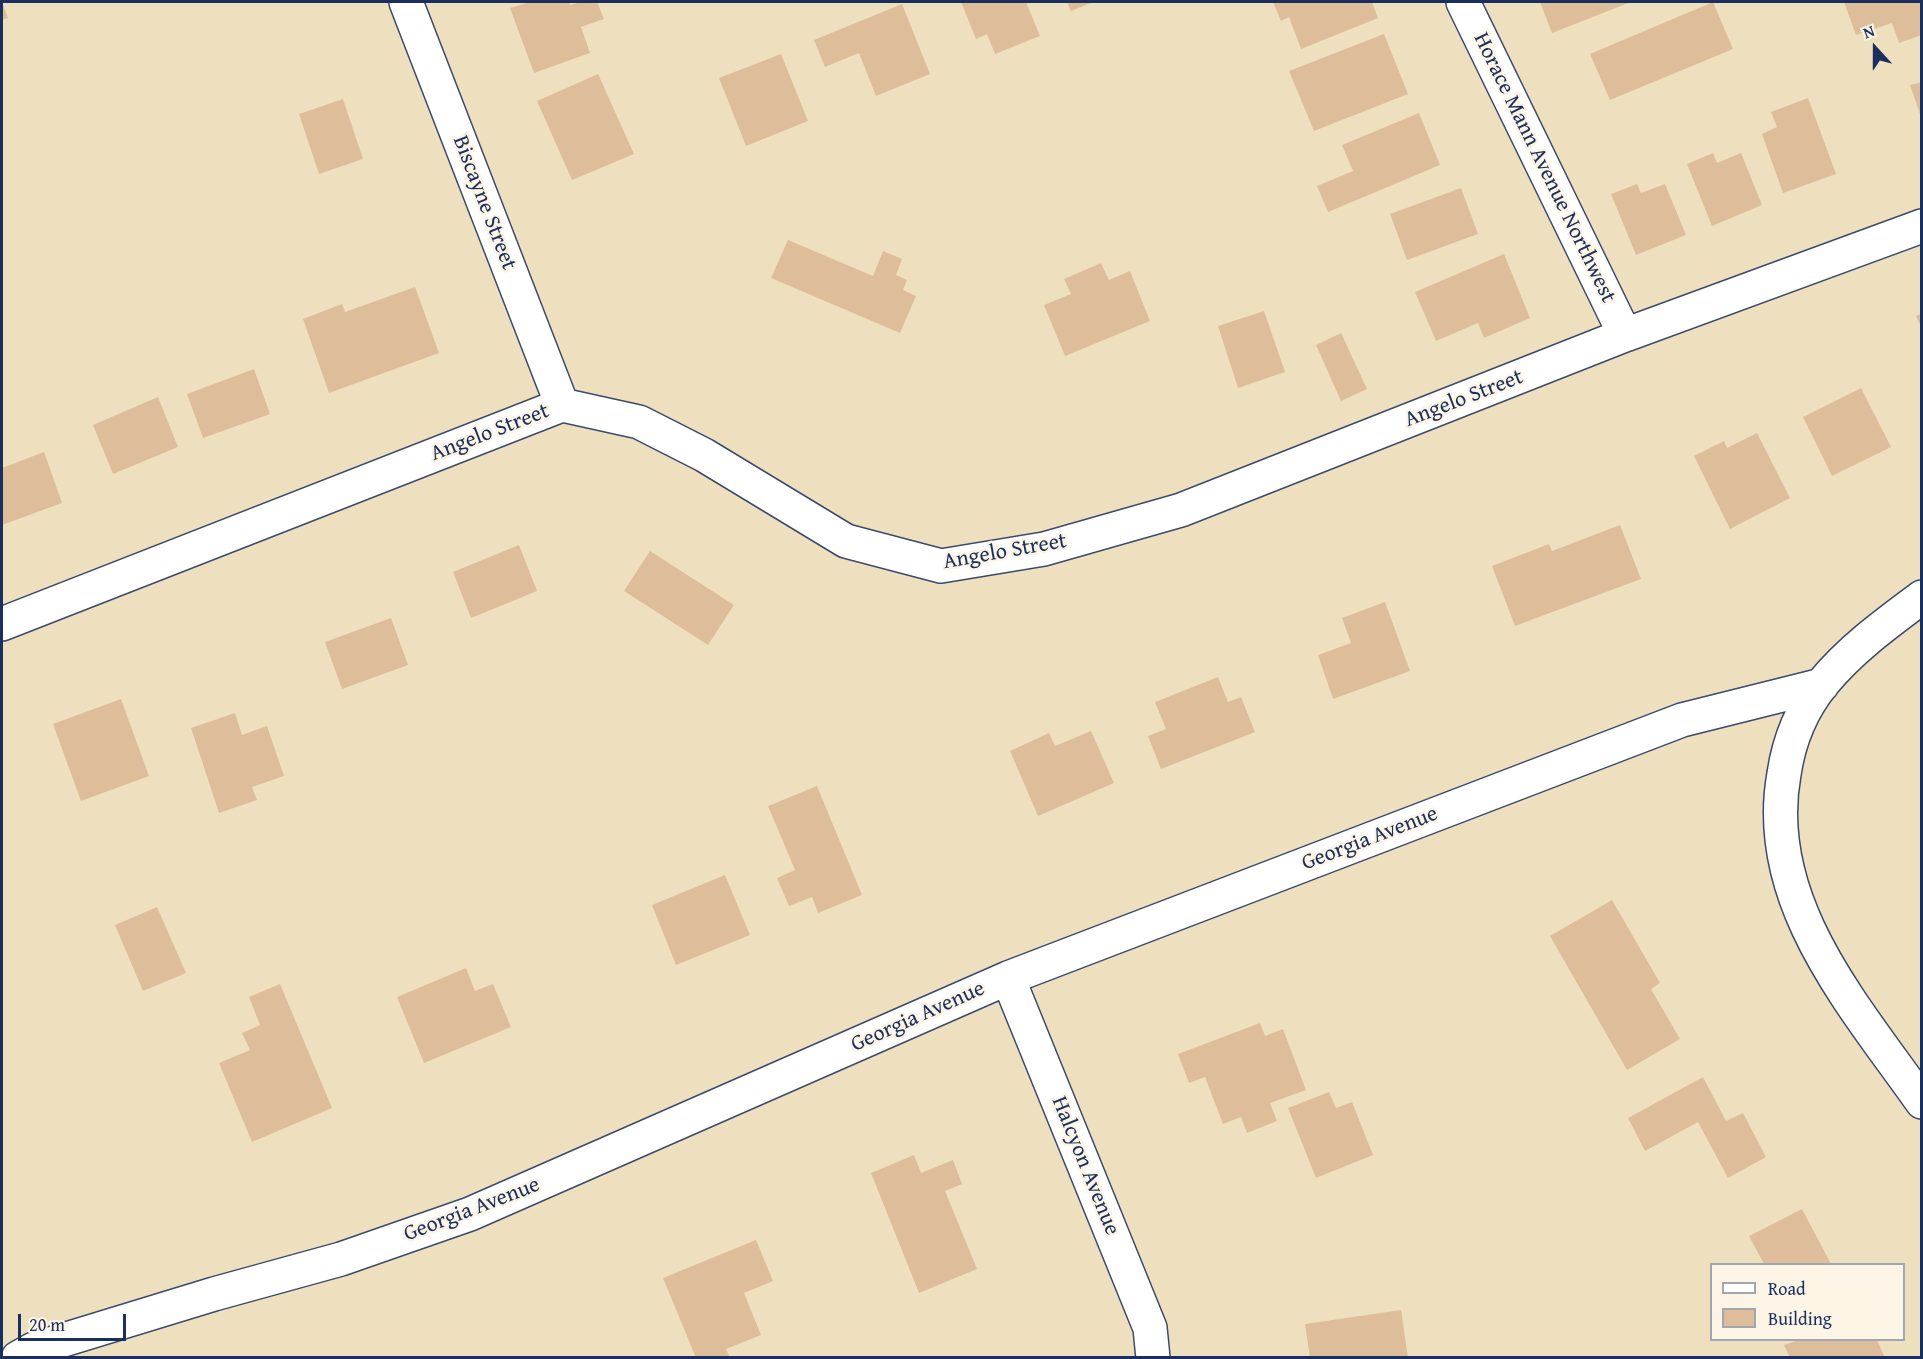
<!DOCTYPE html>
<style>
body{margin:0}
#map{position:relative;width:1923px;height:1359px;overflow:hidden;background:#eee0be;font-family:"Gentium Book Plus",serif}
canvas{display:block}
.frame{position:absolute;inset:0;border:3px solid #1b2f5e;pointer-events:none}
.legend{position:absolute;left:1710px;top:1263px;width:195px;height:78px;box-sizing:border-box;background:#fcf5e5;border:2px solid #a2a6af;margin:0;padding:8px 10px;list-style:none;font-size:18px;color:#1b2f5e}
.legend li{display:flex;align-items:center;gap:12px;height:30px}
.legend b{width:30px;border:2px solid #a2a6af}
.north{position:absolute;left:1845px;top:18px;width:60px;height:60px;-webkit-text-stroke:4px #fcf5e5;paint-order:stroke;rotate:339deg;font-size:16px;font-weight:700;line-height:24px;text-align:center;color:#1b2f5e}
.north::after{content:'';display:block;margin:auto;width:21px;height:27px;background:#1b2f5e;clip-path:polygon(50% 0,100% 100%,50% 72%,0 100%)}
.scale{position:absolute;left:18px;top:1314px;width:108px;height:27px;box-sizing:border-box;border:3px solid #1b2f5e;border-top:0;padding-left:8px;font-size:18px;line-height:21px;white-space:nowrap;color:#1b2f5e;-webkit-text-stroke:4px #fcf5e5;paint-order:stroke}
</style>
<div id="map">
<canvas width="1923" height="1359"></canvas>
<div class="frame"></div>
<ul class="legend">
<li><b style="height:8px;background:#fff"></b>Road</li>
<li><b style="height:16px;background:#debe9a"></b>Building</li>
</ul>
<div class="north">N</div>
<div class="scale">20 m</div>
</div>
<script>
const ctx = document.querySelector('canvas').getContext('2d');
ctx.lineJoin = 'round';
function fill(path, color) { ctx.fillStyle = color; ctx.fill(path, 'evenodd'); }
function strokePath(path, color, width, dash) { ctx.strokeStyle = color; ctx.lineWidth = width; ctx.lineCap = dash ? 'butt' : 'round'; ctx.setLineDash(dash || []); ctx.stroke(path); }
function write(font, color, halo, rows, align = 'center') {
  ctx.font = font + ' "Gentium Book Plus",serif'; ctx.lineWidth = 5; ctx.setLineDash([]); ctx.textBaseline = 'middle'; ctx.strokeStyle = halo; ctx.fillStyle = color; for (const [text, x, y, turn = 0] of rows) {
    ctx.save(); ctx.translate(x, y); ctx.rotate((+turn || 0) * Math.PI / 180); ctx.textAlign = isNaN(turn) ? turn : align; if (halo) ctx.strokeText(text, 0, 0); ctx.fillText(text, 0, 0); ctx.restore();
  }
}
fill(new Path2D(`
 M2,2L8,18L2,20Z
 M530,2H569L570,5L581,2H597L604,19L581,27L590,53L534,73L510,8Z
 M961,2H1026L1040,36L995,54L987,34L976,39Z
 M1067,2H1093L1071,11Z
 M1273,2H1372L1378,18L1301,49L1289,17L1281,21Z
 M1540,2H1631L1552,33Z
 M1713,2L1733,49L1610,100L1590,54Z
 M1844,2H1922V35L1899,43L1892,23L1856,35Z
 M902,4L930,74L876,96L859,53L825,67L814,40Z
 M1384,34L1408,94L1314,131L1289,71Z
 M781,54L808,121L746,146L719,78Z
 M598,74L634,154L572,180L537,101Z
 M1922,82V117H1921L1910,85Z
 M1808,98L1836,174L1783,193L1762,134L1777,127L1771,112Z
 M343,99L363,159L319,174L299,114Z
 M1419,113L1440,165L1328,212L1317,186L1353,171L1342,145Z
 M1713,153L1717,163L1741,153L1762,205L1712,226L1687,164Z
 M1637,184L1641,193L1665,184L1686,235L1636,255L1611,194Z
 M1461,188L1478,234L1407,260L1390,214Z
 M788,240L873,276L883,251L902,259L896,275L907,280L903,290L916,296L900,333L771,278Z
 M1504,254L1530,318L1484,338L1478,323L1436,341L1415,292Z
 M1101,263L1109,280L1130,271L1150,321L1065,356L1044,305L1071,294L1064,279Z
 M415,287L439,353L329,393L303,319L342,304L345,312Z
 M1264,311L1285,372L1238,388L1218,326Z
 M1922,313V329L1916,316Z
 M1341,333L1367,389L1341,401L1316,345Z
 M254,369L270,414L203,438L187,394Z
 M1861,388L1891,447L1832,476L1803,417Z
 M158,397L178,447L113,474L93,425Z
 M1757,433L1790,498L1730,529L1694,456L1724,441L1727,448Z
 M44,452L62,503L2,525V468Z
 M1620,525L1641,579L1515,626L1492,566L1549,544L1552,551Z
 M519,545L537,591L471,618L453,572Z
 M650,551L734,605L708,645L624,591Z
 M1385,602L1410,671L1333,699L1318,655L1351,643L1342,618Z
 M391,618L408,665L342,689L325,642Z
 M1218,677L1228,702L1241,697L1255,732L1161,769L1148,736L1166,729L1155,702Z
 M121,699L149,776L81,801L53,724Z
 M235,713L242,735L267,726L284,776L252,787L257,800L219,813L191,728Z
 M1091,731L1114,783L1038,816L1010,751L1049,733L1055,746Z
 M817,786L862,895L818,913L812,897L789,906L777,878L795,870L768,806Z
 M725,875L750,935L676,965L652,905Z
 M1612,900L1660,983L1651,989L1680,1039L1627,1070L1550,936Z
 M157,907L186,973L143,991L115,925Z
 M466,968L475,991L493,984L511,1027L424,1063L397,997Z
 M280,984L332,1108L252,1142L219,1063L250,1050L242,1033L260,1025L249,997Z
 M1260,1023L1265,1036L1283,1029L1306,1090L1270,1103L1277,1121L1247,1133L1241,1117L1223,1124L1205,1077L1189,1083L1178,1054Z
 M1703,1077L1726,1121L1743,1113L1766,1157L1728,1178L1698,1122L1645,1151L1628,1118Z
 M1329,1092L1336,1108L1352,1102L1373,1155L1316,1178L1288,1108Z
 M914,1155L921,1173L953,1160L962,1184L945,1191L977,1269L919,1293L871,1173Z
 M1802,1209L1831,1264H1764L1749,1236Z
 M756,1240L773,1281L744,1293L761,1335L726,1349L730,1358H696L663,1278Z
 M1401,1310L1408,1358H1310L1305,1324Z
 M1799,1340H1877L1885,1358H1790L1784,1345Z`), '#debe9a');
const minor = new Path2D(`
 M406,2L562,405
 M1463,2L1625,335
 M1922,597C1887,623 1851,649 1823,683C1801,710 1789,740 1784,774C1761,901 1853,1004 1922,1102
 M2,624L562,405L639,422L704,455L846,541L941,566L1044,549L1181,510L1625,335L1922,226
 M1008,978L1150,1328L1153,1358
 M18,1358L34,1349L214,1294L341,1259L470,1214L1008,978L1682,720L1822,685`);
strokePath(minor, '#3b4a6c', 36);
strokePath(minor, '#fff', 33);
write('22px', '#1b2f5e', '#fcf5e5', [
 ["Horace Mann Avenue Northwest",1544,168,64],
 ["Biscayne Street",484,203,69],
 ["Angelo Street",1464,399,-21],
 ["Angelo Street",490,433,-21],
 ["Angelo Street",1005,552,-10],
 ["Georgia Avenue",1370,839,-21],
 ["Georgia Avenue",918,1017,-24],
 ["Halcyon Avenue",1085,1166,68],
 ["Georgia Avenue",472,1210,-21]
]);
</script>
